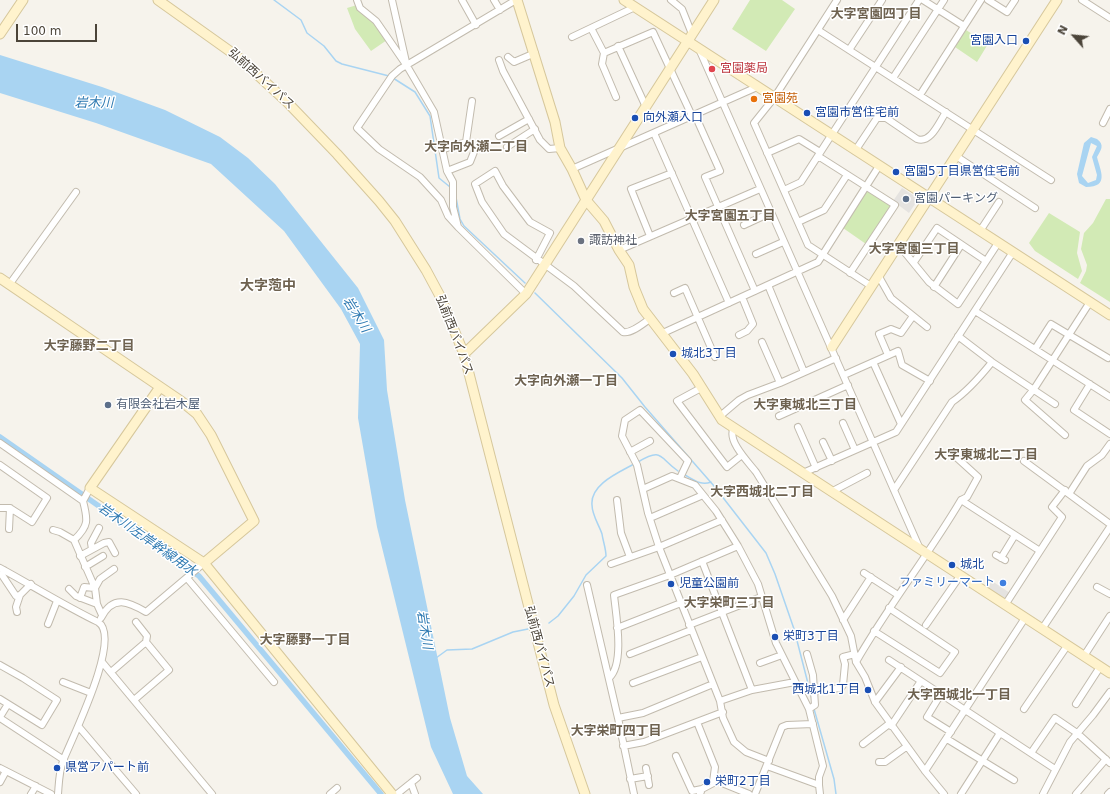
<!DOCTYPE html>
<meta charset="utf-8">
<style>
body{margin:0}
#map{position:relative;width:1110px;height:794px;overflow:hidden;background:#f6f3ec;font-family:"DejaVu Sans",sans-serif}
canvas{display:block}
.north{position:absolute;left:1054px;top:16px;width:40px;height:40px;-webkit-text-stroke:3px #fff;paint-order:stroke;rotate:297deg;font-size:11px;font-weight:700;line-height:16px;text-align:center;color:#4b4439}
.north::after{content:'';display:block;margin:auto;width:14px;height:18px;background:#4b4439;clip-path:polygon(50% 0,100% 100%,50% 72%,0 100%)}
.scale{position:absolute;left:16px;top:24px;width:81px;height:18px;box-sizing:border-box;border:2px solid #4b4439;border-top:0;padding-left:5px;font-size:12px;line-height:14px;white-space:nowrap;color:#4b4439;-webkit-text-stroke:3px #fff;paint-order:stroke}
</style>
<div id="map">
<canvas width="1110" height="794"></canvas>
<div class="north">N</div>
<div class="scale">100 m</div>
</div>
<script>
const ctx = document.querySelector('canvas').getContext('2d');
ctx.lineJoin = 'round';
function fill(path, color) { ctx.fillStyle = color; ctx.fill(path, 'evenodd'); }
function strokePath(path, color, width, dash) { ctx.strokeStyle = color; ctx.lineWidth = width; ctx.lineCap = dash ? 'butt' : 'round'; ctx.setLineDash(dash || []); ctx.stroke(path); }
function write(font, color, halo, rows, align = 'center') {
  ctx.font = font + ' "DejaVu Sans","Noto Sans JP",sans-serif'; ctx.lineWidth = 3; ctx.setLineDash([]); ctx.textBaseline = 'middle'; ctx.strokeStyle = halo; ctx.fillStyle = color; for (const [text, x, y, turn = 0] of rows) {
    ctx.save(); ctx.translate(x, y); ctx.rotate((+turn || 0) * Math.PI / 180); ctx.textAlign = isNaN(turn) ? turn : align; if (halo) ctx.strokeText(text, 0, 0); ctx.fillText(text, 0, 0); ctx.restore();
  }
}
fill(new Path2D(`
 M750,0H782L795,9L766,51L732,29Z
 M357,5L374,22L387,40L371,51L355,29L347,8Z
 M966,30L988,44L977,62L955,47Z
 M866,192H869L890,205V208L866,244L843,228Z
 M1106,199H1110V302L1080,283L1086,271L1087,265L1081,249L1084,233L1093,223Z
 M1049,213L1080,232L1077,253L1082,271L1078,279L1035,251L1029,243Z`), '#d2eab5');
fill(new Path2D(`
 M902,188L916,197L917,201L909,213L893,201Z
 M992,581L1010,593L1006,600L987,588Z`), '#e5e3e0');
fill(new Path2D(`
 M0,55L102,87L165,110L220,137L248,158L275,184L358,288L384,340L387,390L405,500L450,718L467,776L483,794H453L431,747L377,527L358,418L360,344L341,309L284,231L211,164L96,123L0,93Z
 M1091,137L1097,139C1105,145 1101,150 1097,157C1100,170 1110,187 1086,187L1079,183L1077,174L1084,143ZM1091,143L1097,146L1092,157L1097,175L1096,180L1088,183L1082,176Z`), '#a9d4f2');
strokePath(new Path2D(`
 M274,0L301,20L307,33L324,46L336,61L342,64L389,76
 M393,78L415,92L430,116L439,178L450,187
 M455,192L460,219L464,226L525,283
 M535,293L622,378L645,407L714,486L766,553L775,574L794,629L812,699
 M638,462C663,447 659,458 678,471
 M685,475C694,480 701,486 711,482
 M549,623L558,616L574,596L586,575L606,556C606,549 603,541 602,534C599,525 592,515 592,505C590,484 620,472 634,464
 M436,658L447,650L472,649L513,632L528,629
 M814,709L834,779L836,794
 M1062,764L1071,746`), '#a9d4f2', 1.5);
strokePath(new Path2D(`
 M0,437L199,576L381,794`), '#a9d4f2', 5.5);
const street = new Path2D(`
 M357,0L360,8L376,21L385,34L407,66L434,112L447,171L453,182V207L458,227L526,294
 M392,0L406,62
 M462,0L476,25
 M494,0L500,10
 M671,0L682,9L692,34
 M837,0L774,98L754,123L808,245L871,286
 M923,0L964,26
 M988,0L1007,12L1015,0
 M1082,0L1110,18
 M591,28L604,53
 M818,30L1051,180
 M572,37L635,7
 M618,46L646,107
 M699,49L920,549
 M849,50L882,0
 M508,57L514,62L535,53
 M499,60L503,71L540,140L549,149L560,148
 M893,78L944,0
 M920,95L981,0
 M616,97L602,64L604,53L653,32L692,116
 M695,115L720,171L705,177L755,291
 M1103,123L1110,109
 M654,133L729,303
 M499,136L529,119
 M507,147L535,129
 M444,149L466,142L472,101
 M855,151L877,118H886L917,139C931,144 939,122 946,112
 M767,153L799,139L820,152
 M818,156L895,205L850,273
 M956,156L1035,208
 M572,169L757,87
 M447,171L470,162L474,152
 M784,190L801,182L919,0
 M798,222L824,210L847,175
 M744,225L770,213
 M458,227L448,216L441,200L420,177L379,149L357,128L392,76L400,69L516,0
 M980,231L999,202
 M650,236L631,189L672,173
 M898,244L929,282L958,304L998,243
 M619,250L760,189
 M756,254L783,242
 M536,260L550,233L530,222L503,186L495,171L475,184L482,202L504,234L574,286L623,332C631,334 644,323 651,318
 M914,262L937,228L986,261
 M878,275L891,298L927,327
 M9,285L76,192
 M768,285L804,372
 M934,287L961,245
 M674,293L685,288L715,357
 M975,311L1110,397
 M663,333L818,262L879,166
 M739,335L747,331L753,324L742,297
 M958,336L992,362L1055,404
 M762,342L780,383
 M1035,349L1051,324L1108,358
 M888,355L879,334L891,329L901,333L913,316
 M873,362L901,424
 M844,375L898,351L902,365L930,381
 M1090,384L1074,410L1110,434
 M701,388L677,401L727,467L742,455
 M779,416L848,385
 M719,417L739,400L748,395L780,383L836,358
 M843,423L855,450
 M798,427L816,468
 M734,428C726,440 749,463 756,472L832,596L851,636L856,662L865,677L875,702L925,771L944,794
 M1065,435L1025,400L1034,389L1090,302
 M823,442L832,461
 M0,443L83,501
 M630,452L650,441
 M1024,461L1110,524
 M0,465L47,498L32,522L10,508H0
 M803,473L896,432L1013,252
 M680,478L688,461L640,410L625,420L622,436L637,465L648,513L659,547L720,701L723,718L734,742L746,752L769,761
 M90,488L83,501C88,520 89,526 74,540L95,588L97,604L102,615
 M643,489L672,476L695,485L716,511L738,546L758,584L776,643L809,709L823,766L819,777V785
 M894,490L952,402C968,391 980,377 992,362
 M831,492L867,473
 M1069,494L1087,466L1102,455L1110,444
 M617,500L621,533L630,557
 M961,500L1040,551
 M650,518L703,495
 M9,529L10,508
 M53,530L60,532L74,540
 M92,549L91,543L99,528
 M996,555L1005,560
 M80,556L104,543L109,542L115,553
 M1001,558L1015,535
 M702,561L752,690
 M611,564L659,547L722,520
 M85,567L103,556
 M0,568C33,586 65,606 98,622C123,637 71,740 63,761C59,772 59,782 58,794
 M4,570L2,575L16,596L20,595L31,584
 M864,573L898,595
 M187,578L274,682
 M587,585L618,718L634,794
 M1097,587L1110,594
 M69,589L76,596L97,604
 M80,598L84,587L95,588L100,579L114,569
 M1005,605L1062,517L1052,507L1065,490
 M17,612L16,607L20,595
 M101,618C113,594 129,602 146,612L204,563
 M843,620L871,577
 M136,622L147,636L146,642
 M48,624L57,601
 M689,625L761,597
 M926,625L960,576
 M617,628L681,603
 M1042,629L1110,527
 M874,631L940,673L955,652L889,608
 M630,654L691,630
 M807,654L813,675L814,691
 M1084,656L1110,616
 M889,660L1055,769
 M102,662L212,794
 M856,662C888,606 928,556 961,500L967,497L978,477L956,457
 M760,663L782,655
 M0,665L23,678L57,700L42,725L0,699
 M111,672L146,642L169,670L134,700
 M609,678C625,664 616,615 614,595L670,575L738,546
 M63,682L91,693
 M633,683L702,657
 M941,694L927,717L951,732
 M720,701L752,690L795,682
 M875,702L901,667
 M1076,704L1100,667
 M809,709L815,705L814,691L841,688L843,685L845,664L843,657L855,654
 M1024,709L1067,646
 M0,717L8,704
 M0,718L64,760
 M618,718L643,713L713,684
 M697,722L715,767L713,782
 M891,726L921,681
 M79,727L136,794
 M947,739L1014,780
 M863,744L889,724
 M623,746L644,742L723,712
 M1031,753L1055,718L1077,733L1110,763
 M676,756L692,791L702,789
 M879,762H885L906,747
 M767,766L819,785L820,794
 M0,768L51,794
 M646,768L649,785
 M925,771L1025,618
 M630,779L648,776
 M0,782L6,771
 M411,783L415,794
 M31,794L36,786
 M330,794L337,788
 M397,794L417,778
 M700,794L702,789L717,781L749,794
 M755,794L782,727L787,725L813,724
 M961,794L1000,733
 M1043,794L1070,742L1093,715L1110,692
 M1076,794L1106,759
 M1108,794L1110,792`);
const secondary = new Path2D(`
 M158,0L238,57L287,102L337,154L379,201L395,221L426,270L440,296L464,354L554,705L585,794
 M517,0L555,122L560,148L572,169L586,200L604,221L619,250L629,265L634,287L643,309L693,374L722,420L1110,673
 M624,0L1110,315
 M0,34L23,0
 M0,278L181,401L197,414L211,435L254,521L204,563
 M832,347L1057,0
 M464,354L526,294L714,0
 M160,387L90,488L204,563L392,794`);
strokePath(street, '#c2bbae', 8);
strokePath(secondary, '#d6c79b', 11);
strokePath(street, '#fff', 6);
strokePath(secondary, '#fff3cd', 9);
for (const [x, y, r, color] of [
 [1026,41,4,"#1a4fb4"],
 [712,69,4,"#e0444e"],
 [754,99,4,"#e8710a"],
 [807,113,4,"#1a4fb4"],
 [635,118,4,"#1a4fb4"],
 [896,172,4,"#1a4fb4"],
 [906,199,4,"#5c6f8a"],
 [581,241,4,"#6b7280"],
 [673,354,4,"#1a4fb4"],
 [108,405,4,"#5c6f8a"],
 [952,565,4,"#1a4fb4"],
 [1003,583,4,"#3f7fe0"],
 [671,584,4,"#1a4fb4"],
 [775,637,4,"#1a4fb4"],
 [868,690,4,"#1a4fb4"],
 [57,768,4,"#1a4fb4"],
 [707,782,4,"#1a4fb4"]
]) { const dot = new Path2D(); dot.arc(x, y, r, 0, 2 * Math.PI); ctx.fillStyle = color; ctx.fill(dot); strokePath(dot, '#fff', 1.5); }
write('12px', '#164399', '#fff', [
 ["宮園入口",1018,41,"right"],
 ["宮園市営住宅前",815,113],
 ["向外瀬入口",643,118],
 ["宮園5丁目県営住宅前",904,172],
 ["城北3丁目",681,354],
 ["城北",960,565],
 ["児童公園前",679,584],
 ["栄町3丁目",783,637],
 ["西城北1丁目",860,690,"right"],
 ["県営アパート前",65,768],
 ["栄町2丁目",715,782]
], 'left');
write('12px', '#be3a42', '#fff', [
 ["宮園薬局",720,69]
], 'left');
write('12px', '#4b4439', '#fff', [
 ["弘前西バイパス",261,79,42],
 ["弘前西バイパス",454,335,69],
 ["弘前西バイパス",539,647,75]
]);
write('12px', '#c56008', '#fff', [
 ["宮園苑",762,99]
], 'left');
write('12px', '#4e5e75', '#fff', [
 ["宮園パーキング",914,199],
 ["有限会社岩木屋",116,405]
], 'left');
write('12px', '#5b616d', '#fff', [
 ["諏訪神社",589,241]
], 'left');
write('12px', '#366cbe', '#fff', [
 ["ファミリーマート",995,583]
], 'right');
write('bold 13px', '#6e6250', '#fff', [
 ["大字宮園四丁目",876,15],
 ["大字向外瀬二丁目",476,148],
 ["大字宮園五丁目",730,217],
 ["大字宮園三丁目",914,250],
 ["大字藤野二丁目",89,347],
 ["大字向外瀬一丁目",566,382],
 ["大字東城北三丁目",805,406],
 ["大字東城北二丁目",986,456],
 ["大字西城北二丁目",762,493],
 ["大字栄町三丁目",729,604],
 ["大字藤野一丁目",305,641],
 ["大字西城北一丁目",959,696],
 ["大字栄町四丁目",616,732]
]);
write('italic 13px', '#2e7ab2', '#fff', [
 ["岩木川",94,104],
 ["岩木川",356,315,58],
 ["岩木川左岸幹線用水",147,540,35],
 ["岩木川",424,630,81]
]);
write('bold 14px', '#6e6250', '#fff', [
 ["大字萢中",268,286]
]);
</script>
